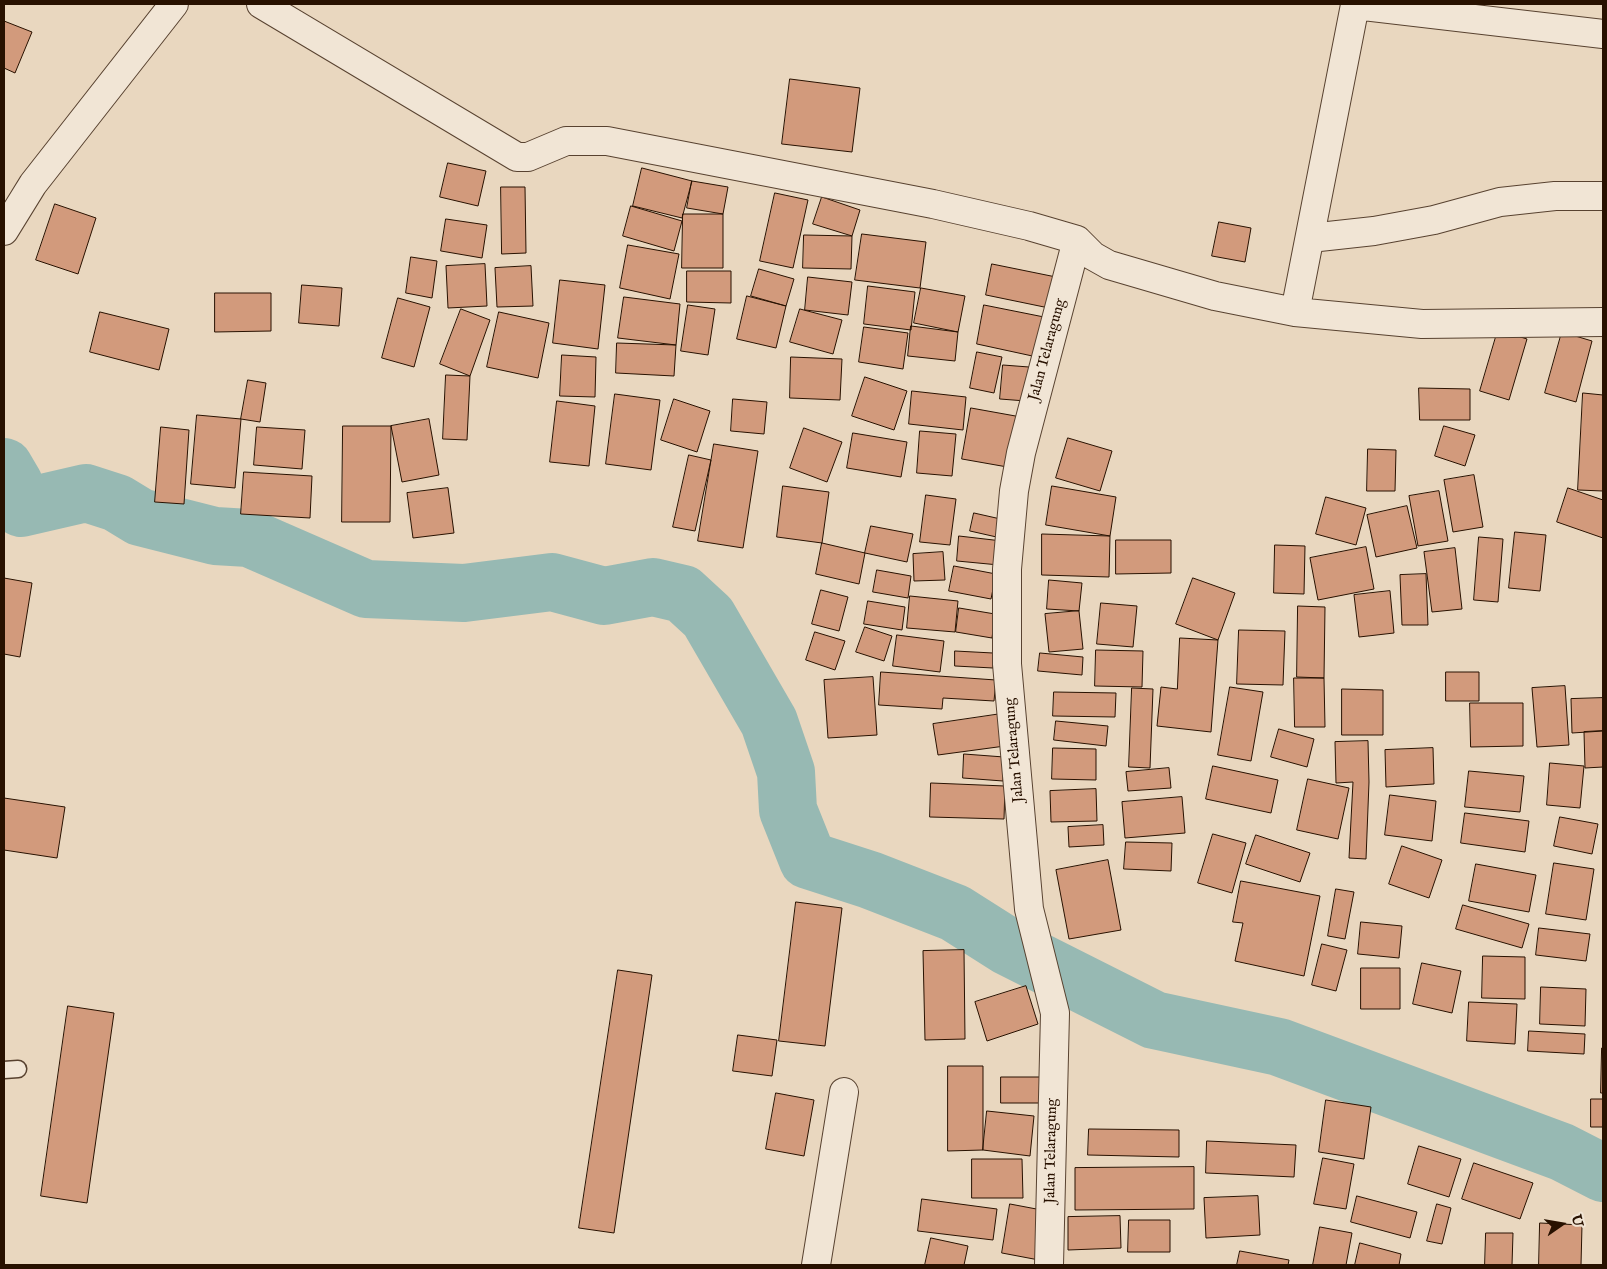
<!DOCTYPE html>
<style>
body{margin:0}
#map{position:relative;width:1607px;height:1269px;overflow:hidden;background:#e9d7bf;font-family:"IM FELL English",serif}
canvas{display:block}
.frame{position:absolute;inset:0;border:5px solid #281100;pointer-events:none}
.north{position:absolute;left:1537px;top:1199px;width:50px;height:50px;-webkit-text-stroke:4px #f1e5d5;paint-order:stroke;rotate:77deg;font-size:14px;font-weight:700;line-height:20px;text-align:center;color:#281100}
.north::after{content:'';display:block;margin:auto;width:18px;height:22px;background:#281100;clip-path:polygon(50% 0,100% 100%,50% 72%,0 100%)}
</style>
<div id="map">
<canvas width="1607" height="1269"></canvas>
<div class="frame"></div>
<div class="north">U</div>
</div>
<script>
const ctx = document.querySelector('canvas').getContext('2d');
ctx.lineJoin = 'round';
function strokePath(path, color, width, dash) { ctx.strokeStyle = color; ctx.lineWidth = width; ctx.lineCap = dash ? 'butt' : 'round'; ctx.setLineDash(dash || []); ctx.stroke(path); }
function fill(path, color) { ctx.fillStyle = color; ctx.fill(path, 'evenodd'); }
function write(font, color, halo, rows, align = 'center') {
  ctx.font = font + ' "IM FELL English",serif'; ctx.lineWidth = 5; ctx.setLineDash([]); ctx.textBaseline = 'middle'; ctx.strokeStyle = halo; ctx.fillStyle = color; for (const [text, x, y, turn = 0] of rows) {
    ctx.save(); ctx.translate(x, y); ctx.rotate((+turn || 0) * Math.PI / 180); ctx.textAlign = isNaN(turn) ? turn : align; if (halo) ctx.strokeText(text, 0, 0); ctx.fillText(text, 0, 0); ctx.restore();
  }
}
strokePath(new Path2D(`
 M4,467L14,484L21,508L86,493L117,503L140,517L215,536L249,538L366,589L464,593L552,582L604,596L653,587L683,594L708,617L769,722L786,772L788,810L808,860L870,880L955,913L1007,946L1154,1020L1279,1047L1562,1152L1603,1173`), '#97b9b3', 58);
const building = new Path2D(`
 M4,21L32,32L15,73L4,68Z
 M790,79L860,88L852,152L782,144Z
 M448,163L486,171L478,206L440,197Z
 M642,168L692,181L682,218L633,206Z
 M692,181L728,187L723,214L687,208Z
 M501,187H525L526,253L502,254Z
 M775,193L808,200L793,268L760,261Z
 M822,197L860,210L852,236L813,224Z
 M55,204L96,218L78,274L36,260Z
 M631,206L682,221L674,251L623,236Z
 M683,214H723V268H682Z
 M446,219L487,225L482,258L441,251Z
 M1219,222L1251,228L1245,262L1212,256Z
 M862,234L926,242L920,288L855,280Z
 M804,235L852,236L851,269L803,268Z
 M628,245L679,254L670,299L620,288Z
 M411,257L437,261L432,298L406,293Z
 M485,264L487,306L448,308L446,266Z
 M992,264L1056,277L1049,308L986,295Z
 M531,266L533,306L497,307L495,268Z
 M759,269L794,279L786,306L751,296Z
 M687,271H731V303L687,302Z
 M808,277L852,282L848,315L805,310Z
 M560,280L605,285L598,349L553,343Z
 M302,285L342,288L339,326L299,323Z
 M868,286L915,292L911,330L864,324Z
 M921,288L965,296L958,332L914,323Z
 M215,293H271V331L215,332Z
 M747,296L786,306L776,348L737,339Z
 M624,297L680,304L676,345L618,338Z
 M398,298L430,307L414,367L382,358Z
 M688,305L715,309L708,355L681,351Z
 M984,305L1044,317L1037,357L977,344Z
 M461,309L490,320L470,376L440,364Z
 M800,309L842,320L833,354L790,342Z
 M100,312L169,329L159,370L90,352Z
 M499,312L549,323L538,378L487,367Z
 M911,326L958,332L955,361L908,356Z
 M864,327L908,333L903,369L859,362Z
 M1498,330L1527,339L1509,400L1480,391Z
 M1562,332L1592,341L1576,402L1545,393Z
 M617,343L676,345L674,376L616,373Z
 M977,352L1002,357L994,393L970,388Z
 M562,355L596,357L595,397L560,396Z
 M791,357L842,359L840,400L790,398Z
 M1003,365L1029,367L1026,401L1000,399Z
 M446,375L470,376L467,440L443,439Z
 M865,377L907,391L894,430L852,416Z
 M248,380L266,383L260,422L241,419Z
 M1419,388L1470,389V420H1420Z
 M912,391L966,397L963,430L909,424Z
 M1583,393L1603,395V491L1578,490Z
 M615,394L660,400L651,470L606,464Z
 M674,399L710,411L697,452L661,440Z
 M733,399L767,402L764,434L731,431Z
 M557,401L595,406L589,466L550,462Z
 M971,408L1021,417L1013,468L962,459Z
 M197,415L241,419L235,488L191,484Z
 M429,419L439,475L402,482L391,426Z
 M343,426H391L390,522H342Z
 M1444,426L1475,435L1465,466L1435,456Z
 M161,427L189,430L184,504L155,502Z
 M257,427L305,430L302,469L254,465Z
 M804,428L842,442L827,482L790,468Z
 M920,431L956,434L952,476L917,473Z
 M853,433L907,442L901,477L847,468Z
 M1068,438L1112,451L1100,491L1056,478Z
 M714,444L758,451L743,548L698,541Z
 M1368,449L1396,450L1395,491H1367Z
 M689,455L711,460L695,531L673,527Z
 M244,472L312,476L310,518L241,514Z
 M1474,475L1483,527L1453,532L1444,480Z
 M783,486L829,492L822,543L777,537Z
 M1052,486L1116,497L1110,536L1046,525Z
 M448,488L454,533L413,538L407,493Z
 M1568,488L1603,500V538L1557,522Z
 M1439,491L1448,541L1418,546L1409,496Z
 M926,495L956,499L950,545L920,542Z
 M1326,497L1366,508L1356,545L1316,534Z
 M1407,506L1417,548L1376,557L1367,515Z
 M974,513L1005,520L1001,538L970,531Z
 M871,526L913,534L907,562L865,553Z
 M1515,532L1546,535L1540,591L1509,588Z
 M1042,534L1110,536L1109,577L1042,575Z
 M959,536L1002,541L999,565L957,561Z
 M1479,537L1503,539L1498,602L1474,600Z
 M1116,540H1171V573L1116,574Z
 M822,543L865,553L859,584L816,574Z
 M1275,545L1305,546L1304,594L1274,593Z
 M1366,547L1374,589L1318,600L1310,558Z
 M1455,548L1462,609L1432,612L1424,552Z
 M943,552L945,580L914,581L913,554Z
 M954,566L996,574L991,599L949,591Z
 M877,570L911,576L908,598L873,592Z
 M1426,574L1428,625H1402L1400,575Z
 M4,578L32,583L20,657L4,654Z
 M1193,578L1235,593L1218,640L1176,624Z
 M1049,580L1082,583L1079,611L1047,609Z
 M821,590L848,597L839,631L812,624Z
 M1390,591L1394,633L1359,637L1354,595Z
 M910,596L958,601L955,632L907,628Z
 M868,601L905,607L902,630L864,624Z
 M1101,603L1137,606L1133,647L1097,644Z
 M1298,606L1325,607L1324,678L1297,677Z
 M959,608L995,614L992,638L956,632Z
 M1079,611L1083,649L1049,652L1045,614Z
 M865,627L892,636L884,661L856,652Z
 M1239,630L1285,631L1283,685L1237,684Z
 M815,632L845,641L835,670L806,660Z
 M897,635L944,641L940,672L893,666Z
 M1180,638L1218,640L1211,732L1157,726L1161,687L1177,689Z
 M1096,650L1143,651L1142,687L1095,686Z
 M955,651L993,653V668L955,666Z
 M1040,653L1083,657L1082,675L1038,671Z
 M881,672L996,680L994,701L943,698L942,709L879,705Z
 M1446,672H1479V701H1446Z
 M873,677L877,735L828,738L824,680Z
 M1294,678H1324L1325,727H1295Z
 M1565,686L1569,745L1537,747L1532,688Z
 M1230,687L1263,692L1251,761L1218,755Z
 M1132,688L1153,689L1150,768L1129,767Z
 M1342,689L1383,690V735H1342Z
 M1054,692L1116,693L1115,717L1053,716Z
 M1603,698V731L1572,733L1571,699Z
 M1470,703H1523V746L1471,747Z
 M1001,714L1005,746L938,755L933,724Z
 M1056,721L1108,726L1106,746L1054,740Z
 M1279,729L1314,739L1307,767L1271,757Z
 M1603,731V767L1585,768L1584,732Z
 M1368,741L1369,782L1366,859L1349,858L1353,782L1336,783L1335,742Z
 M1053,748L1096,749V780L1052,779Z
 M1433,748L1434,784L1386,787L1385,750Z
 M964,754L1004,757L1003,781L963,778Z
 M1550,763L1584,766L1580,808L1547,805Z
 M1213,766L1278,780L1271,813L1206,799Z
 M1169,768L1171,788L1128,791L1126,772Z
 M1469,771L1524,776L1520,812L1465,807Z
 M1308,779L1349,788L1338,839L1297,830Z
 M931,783L1005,786L1004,819L930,817Z
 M1096,789L1097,821L1051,822L1050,791Z
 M1390,795L1436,801L1432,841L1385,835Z
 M1182,797L1185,833L1125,838L1122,802Z
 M4,798L65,807L57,858L4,850Z
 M1465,813L1529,821L1525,852L1461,843Z
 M1560,817L1598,824L1592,854L1554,846Z
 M1103,825L1104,845L1069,847L1068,827Z
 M1213,834L1246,843L1232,893L1198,883Z
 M1256,835L1310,853L1300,882L1246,864Z
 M1126,842L1172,843L1171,871L1124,869Z
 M1402,846L1442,860L1429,898L1389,884Z
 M1108,860L1121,930L1069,939L1056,870Z
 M1554,863L1594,869L1586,920L1546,914Z
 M1476,864L1536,875L1529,912L1469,901Z
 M1241,881L1320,896L1304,976L1235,961L1243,923L1233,922Z
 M1336,889L1354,892L1345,939L1328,936Z
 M796,902L842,908L825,1046L779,1041Z
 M1463,905L1529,924L1522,948L1456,929Z
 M1361,922L1402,926L1399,958L1358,954Z
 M1539,928L1590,934L1586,961L1536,955Z
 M1322,944L1347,950L1336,991L1312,985Z
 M964,950L965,1039L925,1040L923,951Z
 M1483,956L1525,957V999L1482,998Z
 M1422,963L1461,971L1452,1013L1413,1004Z
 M1361,968H1400V1009H1361Z
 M618,970L652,975L614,1233L579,1228Z
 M1026,986L1038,1024L987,1041L975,1002Z
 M1541,987L1586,989L1585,1026L1540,1024Z
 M1469,1002L1517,1004L1515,1044L1467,1041Z
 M68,1006L114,1013L87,1203L41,1196Z
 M1529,1031L1585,1034L1584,1054L1528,1051Z
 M738,1035L777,1040L772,1076L733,1071Z
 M1602,1048H1603V1093H1601Z
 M948,1066H983V1150L948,1151Z
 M1001,1077H1041V1103H1001Z
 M776,1093L814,1100L804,1156L766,1149Z
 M1591,1099H1603V1127H1591Z
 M1326,1100L1371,1107L1364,1159L1319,1152Z
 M987,1111L1034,1116L1030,1156L983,1150Z
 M1089,1129L1179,1130V1157L1088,1155Z
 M1207,1141L1296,1145L1294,1177L1206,1173Z
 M1419,1146L1461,1159L1449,1197L1408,1184Z
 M1323,1158L1354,1164L1346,1209L1314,1204Z
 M972,1159H1022L1023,1198H972Z
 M1474,1163L1533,1183L1520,1219L1462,1199Z
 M1194,1167V1209L1075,1210V1168Z
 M1258,1196L1260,1235L1206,1238L1204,1198Z
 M1357,1196L1417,1212L1410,1238L1351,1222Z
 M922,1199L997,1209L993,1240L918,1231Z
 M1010,1204L1047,1211L1039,1260L1002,1253Z
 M1437,1204L1451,1208L1442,1244L1427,1241Z
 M1120,1216L1121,1248L1068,1250V1217Z
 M1129,1220H1170V1252H1128Z
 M1540,1223L1582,1225L1581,1265H1539Z
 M1320,1227L1352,1233L1346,1265H1313Z
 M1486,1233H1513L1512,1265H1485Z
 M931,1238L968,1246L964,1265H925Z
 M1360,1243L1401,1254L1399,1265H1355Z
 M1240,1251L1289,1260L1288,1265H1237Z`);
fill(building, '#d29a7c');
strokePath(building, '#281100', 1);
const lane = new Path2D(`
 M4,1070L18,1069`);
const street = new Path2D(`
 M261,4L517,157H528L566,141H607L933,204L1029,226L1077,240L1093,256L1109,265L1215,296L1295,312L1422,324L1603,322
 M4,231L33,184L174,4
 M1310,238L1374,231L1434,220L1500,202L1555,196H1603
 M1295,312L1355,5L1603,34
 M816,1265L844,1092
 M1049,1265L1055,1013L1029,909L1007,664V569L1014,491L1021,453L1077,240`);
strokePath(lane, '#584230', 19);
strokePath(street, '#584230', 30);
strokePath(lane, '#f1e5d5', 16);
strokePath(street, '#f1e5d5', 28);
write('15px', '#281100', '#f1e5d5', [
 ["Jalan Telaragung",1048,350,-75],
 ["Jalan Telaragung",1015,750,-95],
 ["Jalan Telaragung",1052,1151,-89]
]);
</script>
